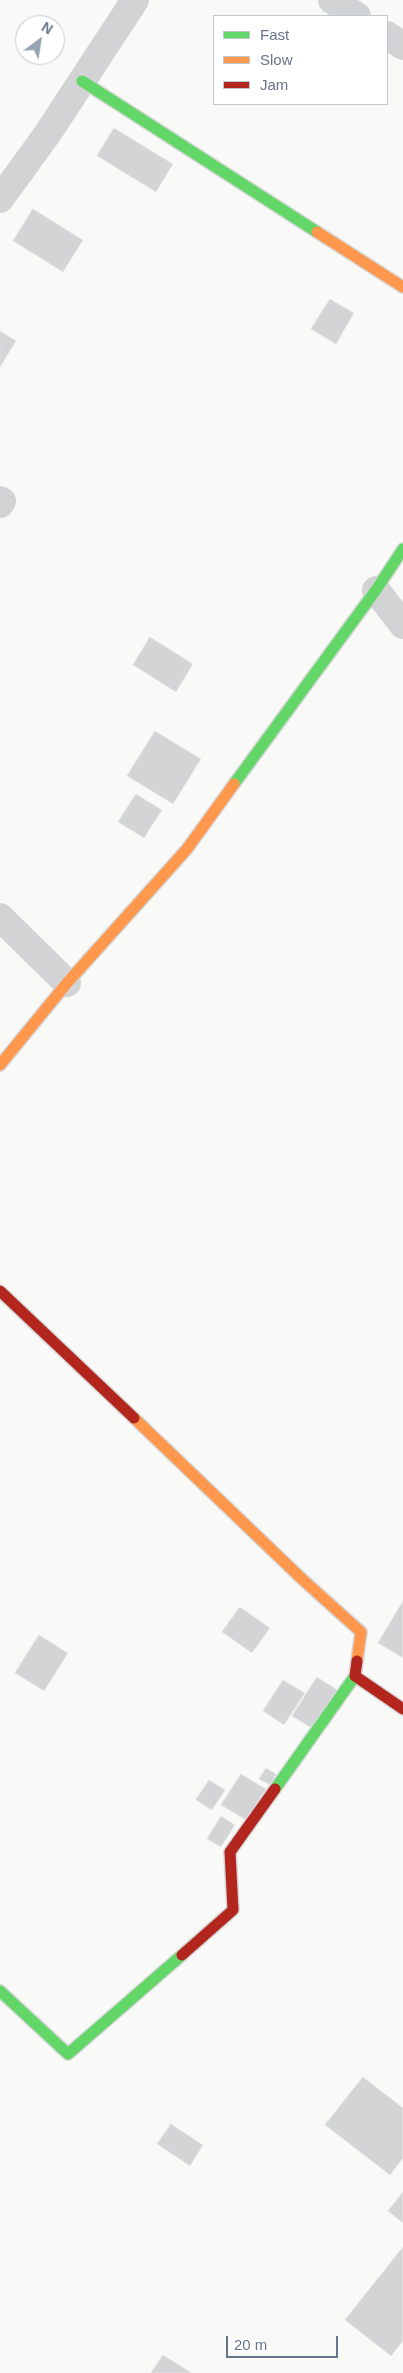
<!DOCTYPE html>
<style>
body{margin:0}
#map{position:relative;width:403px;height:2373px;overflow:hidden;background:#f9f9f8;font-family:Helvetica,sans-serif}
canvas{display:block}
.legend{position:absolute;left:213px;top:15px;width:175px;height:90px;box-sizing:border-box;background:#fff;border:1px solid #c2c8d0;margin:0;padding:6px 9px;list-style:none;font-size:15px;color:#67758a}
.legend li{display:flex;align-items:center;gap:10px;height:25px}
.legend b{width:25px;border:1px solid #c2c8d0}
.north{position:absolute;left:15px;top:15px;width:50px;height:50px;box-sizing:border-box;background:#fff;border:1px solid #c2c8d0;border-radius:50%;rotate:31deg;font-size:14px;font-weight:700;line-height:20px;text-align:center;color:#67758a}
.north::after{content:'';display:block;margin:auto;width:18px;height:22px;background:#9aa3b0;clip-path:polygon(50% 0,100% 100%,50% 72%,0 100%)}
.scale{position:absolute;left:226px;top:2336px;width:112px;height:22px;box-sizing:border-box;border:2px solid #67758a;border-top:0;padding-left:6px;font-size:15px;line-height:18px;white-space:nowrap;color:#67758a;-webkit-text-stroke:4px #fff;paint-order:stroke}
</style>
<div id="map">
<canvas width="403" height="2373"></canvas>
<ul class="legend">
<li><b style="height:6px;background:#63d668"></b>Fast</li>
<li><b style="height:6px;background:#ff974d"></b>Slow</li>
<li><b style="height:6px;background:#b3261e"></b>Jam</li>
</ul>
<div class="north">N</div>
<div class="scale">20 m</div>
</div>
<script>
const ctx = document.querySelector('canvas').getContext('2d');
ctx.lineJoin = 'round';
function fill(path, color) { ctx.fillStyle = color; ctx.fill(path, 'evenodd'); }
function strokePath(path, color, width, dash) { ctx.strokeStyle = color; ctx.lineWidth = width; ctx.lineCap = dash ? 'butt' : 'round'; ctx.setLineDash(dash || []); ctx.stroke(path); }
const building = new Path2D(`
 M114,128L173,164L156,192L97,156Z
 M33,209L83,240L63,272L13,241Z
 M330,299L354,313L336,344L311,329Z
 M0,331L16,341L0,367Z
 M150,637L193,664L176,692L133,665Z
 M155,731L201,759L173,804L127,776Z
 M136,794L162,810L144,838L118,822Z
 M403,1601V1658L378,1643Z
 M240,1607L270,1628L252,1653L222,1632Z
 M39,1635L68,1653L44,1691L15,1673Z
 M317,1677L339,1691L315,1730L292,1716Z
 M283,1680L305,1693L284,1725L263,1711Z
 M266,1768L276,1774L270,1785L259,1779Z
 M241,1774L266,1789L246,1820L221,1805Z
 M209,1780L225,1790L212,1810L196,1800Z
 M221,1816L235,1825L221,1847L207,1839Z
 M363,2077L403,2108V2158L390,2175L325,2125Z
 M171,2124L203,2145L190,2166L157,2144Z
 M403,2192V2223L388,2211Z
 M403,2247V2341L391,2356L345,2320Z
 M163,2355L192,2373H151Z`);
fill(building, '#d3d4d5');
strokePath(building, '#e8e8e8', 1);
const fast = new Path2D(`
 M82,81L317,232
 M234,784L376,590L403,549
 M275,1789L355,1676
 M0,1991L68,2054L182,1955`);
const slow = new Path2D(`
 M317,232L403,287
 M0,1065L67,983L187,849L234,784
 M134,1418L302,1579L361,1632L357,1661`);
const jam = new Path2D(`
 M0,1291L134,1418
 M357,1661L355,1676L403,1709
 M182,1955L233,1910L230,1852L275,1789`);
strokePath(fast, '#d5d7d8', 14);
strokePath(slow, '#d5d7d8', 14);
strokePath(jam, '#d5d7d8', 14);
strokePath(new Path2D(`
 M332,0L357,16
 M387,35L403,46
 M0,199L48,133L135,0
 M0,500L2,501L0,504
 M376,590L403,625
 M0,917L67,983`), '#d2d3d4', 28);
strokePath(fast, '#63d668', 11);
strokePath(slow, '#ff974d', 11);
strokePath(jam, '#b3261e', 11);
</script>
